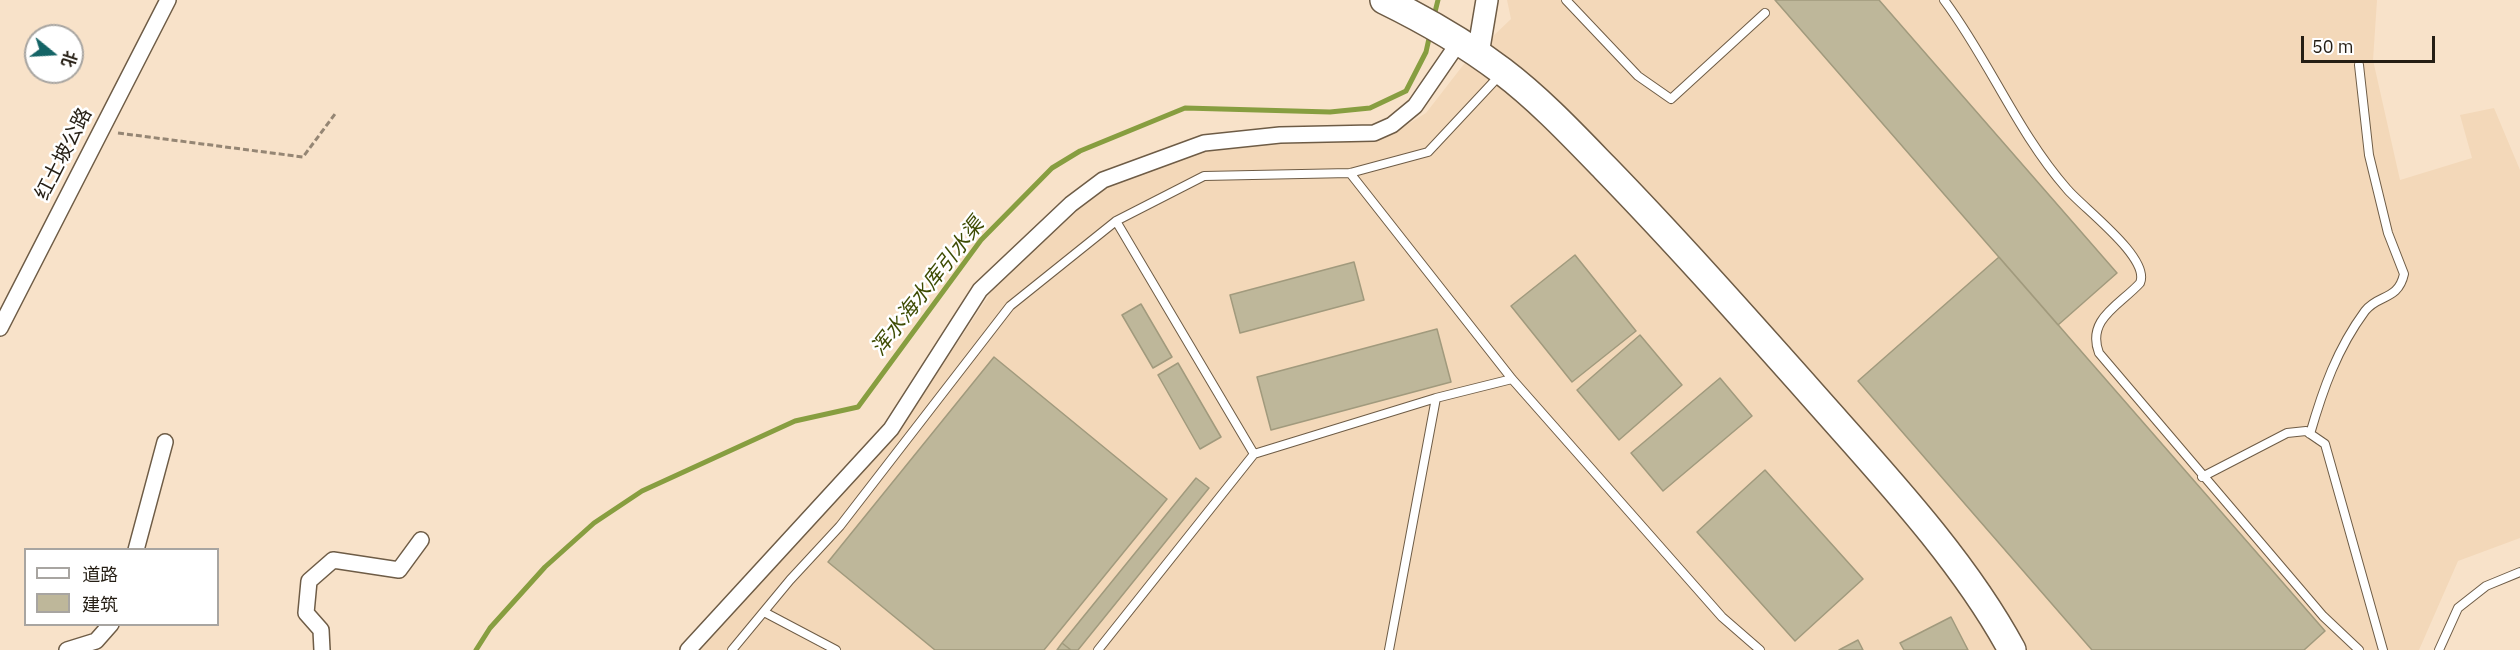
<!DOCTYPE html>
<meta charset="utf-8">
<style>
body{margin:0}
#map{position:relative;width:2520px;height:650px;overflow:hidden;background:#f8e2c9;font-family:"IBM Plex Sans","Noto Sans SC",sans-serif}
canvas{display:block}
.legend{position:absolute;left:24px;top:548px;width:195px;height:78px;box-sizing:border-box;background:#fff;border:2px solid #a8a5a1;margin:0;padding:8px 10px;list-style:none;font-size:18px;color:#251e14}
.legend li{display:flex;align-items:center;gap:12px;height:30px}
.legend b{width:30px;border:2px solid #a8a5a1}
.north{position:absolute;left:24px;top:24px;width:60px;height:60px;box-sizing:border-box;background:#fff;border:2px solid #a8a5a1;border-radius:50%;rotate:108deg;font-size:16px;font-weight:700;line-height:24px;text-align:center;color:#251e14}
.north::after{content:'';display:block;margin:auto;width:21px;height:27px;background:#146466;clip-path:polygon(50% 0,100% 100%,50% 72%,0 100%)}
.scale{position:absolute;left:2301px;top:36px;width:134px;height:27px;box-sizing:border-box;border:3px solid #251e14;border-top:0;padding-left:8px;font-size:18px;line-height:21px;white-space:nowrap;color:#251e14;-webkit-text-stroke:4px #fff;paint-order:stroke}
</style>
<div id="map">
<canvas width="2520" height="650"></canvas>
<ul class="legend">
<li><b style="height:8px;background:#fff"></b>道路</li>
<li><b style="height:16px;background:#beb79a"></b>建筑</li>
</ul>
<div class="north">北</div>
<div class="scale">50 m</div>
</div>
<script>
const ctx = document.querySelector('canvas').getContext('2d');
ctx.lineJoin = 'round';
function fill(path, color) { ctx.fillStyle = color; ctx.fill(path, 'evenodd'); }
function strokePath(path, color, width, dash) { ctx.strokeStyle = color; ctx.lineWidth = width; ctx.lineCap = dash ? 'butt' : 'round'; ctx.setLineDash(dash || []); ctx.stroke(path); }
function write(font, color, halo, rows, align = 'center') {
  ctx.font = font + ' "IBM Plex Sans","Noto Sans SC",sans-serif'; ctx.lineWidth = 5; ctx.setLineDash([]); ctx.textBaseline = 'middle'; ctx.strokeStyle = halo; ctx.fillStyle = color; for (const [text, x, y, turn = 0] of rows) {
    ctx.save(); ctx.translate(x, y); ctx.rotate((+turn || 0) * Math.PI / 180); ctx.textAlign = isNaN(turn) ? turn : align; if (halo) ctx.strokeText(text, 0, 0); ctx.fillText(text, 0, 0); ctx.restore();
  }
}
fill(new Path2D(`
 M1507,0H2377L2373,60L2400,180L2472,158L2460,115L2494,108L2520,170V538L2458,561L2419,650H695L899,430L998,282L1104,185L1218,147L1376,140L1390,135L1426,113L1464,64L1511,19Z`), '#f3d8b9');
strokePath(new Path2D(`
 M1434,16L1438,0
 M476,650L490,628L545,567L594,523L642,491L795,421L858,407L981,240L1052,168L1080,151L1185,108L1330,112L1370,108L1406,91L1426,52L1430,34`), '#879e40', 5);
const building = new Path2D(`
 M1775,0H1879L2117,273L2058,325Z
 M1575,255L1636,331L1572,382L1511,306Z
 M1999,257L2325,631L2304,650H2092L1858,381Z
 M1354,262L1364,300L1240,333L1230,295Z
 M1141,304L1172,357L1153,368L1122,315Z
 M1437,329L1451,382L1271,430L1257,377Z
 M1640,335L1682,385L1619,440L1577,390Z
 M994,357L1167,499L1044,650H935L828,562Z
 M1178,363L1221,437L1200,449L1158,375Z
 M1720,378L1752,416L1663,491L1631,453Z
 M1765,470L1863,579L1795,641L1697,532Z
 M1196,478L1209,488L1078,650H1071L1062,643Z
 M1951,617L1968,650H1904L1900,643Z
 M1858,640L1863,650H1839Z
 M1062,643L1071,650H1057Z`);
fill(building, '#beb79a');
strokePath(building, '#a19a7d', 1.5);
const lane = new Path2D(`
 M1566,0L1638,76L1671,99L1765,13
 M1944,0C1989,60 2017,132 2067,189C2083,208 2151,258 2140,283C2120,305 2086,319 2099,353L2323,616L2359,650
 M1350,173L1512,379L1722,617L1760,650
 M2310,434C2323,389 2337,349 2365,311C2378,294 2398,301 2404,274L2388,233L2369,155L2359,65
 M1254,454L1436,398L1512,379
 M2202,477L2287,433L2306,431L2325,444L2383,650
 M764,612L836,650
 M732,650L790,580L840,526L1010,306L1116,221L1204,176L1350,173L1428,152L1500,75
 M1098,650L1254,454L1116,221
 M1389,650L1436,398
 M2439,650L2458,608L2486,586L2520,572`);
const street = new Path2D(`
 M0,328L168,0
 M136,550L165,442
 M67,650L96,641L111,624
 M322,650L321,630L306,613L309,581L333,560L399,570L421,540
 M688,650L891,429L980,290L1071,204L1103,180L1204,143L1280,135L1374,133L1392,125L1415,106L1459,42`);
const secondary = new Path2D(`
 M1478,54L1487,0`);
const highway = new Path2D(`
 M1384,0C1425,20 1465,43 1502,71C1539,99 1572,134 1605,168C1673,238 1738,311 1803,384C1874,465 1961,555 2012,650`);
strokePath(lane, '#6e5c46', 10);
strokePath(street, '#6e5c46', 18);
strokePath(secondary, '#6e5c46', 24);
strokePath(highway, '#6e5c46', 30);
strokePath(new Path2D(`
 M118,133L303,157L335,114`), '#958674', 3, [6, 3]);
strokePath(lane, '#fff', 8);
strokePath(street, '#fff', 15);
strokePath(secondary, '#fff', 21);
strokePath(highway, '#fff', 27);
write('20px', '#251e14', '#fff', [
 ["红土坡公路",64,154,-63]
]);
write('italic 21px', '#3e4c03', '#fff', [
 ["浑水海水库引水渠",928,287,-52]
]);
</script>
